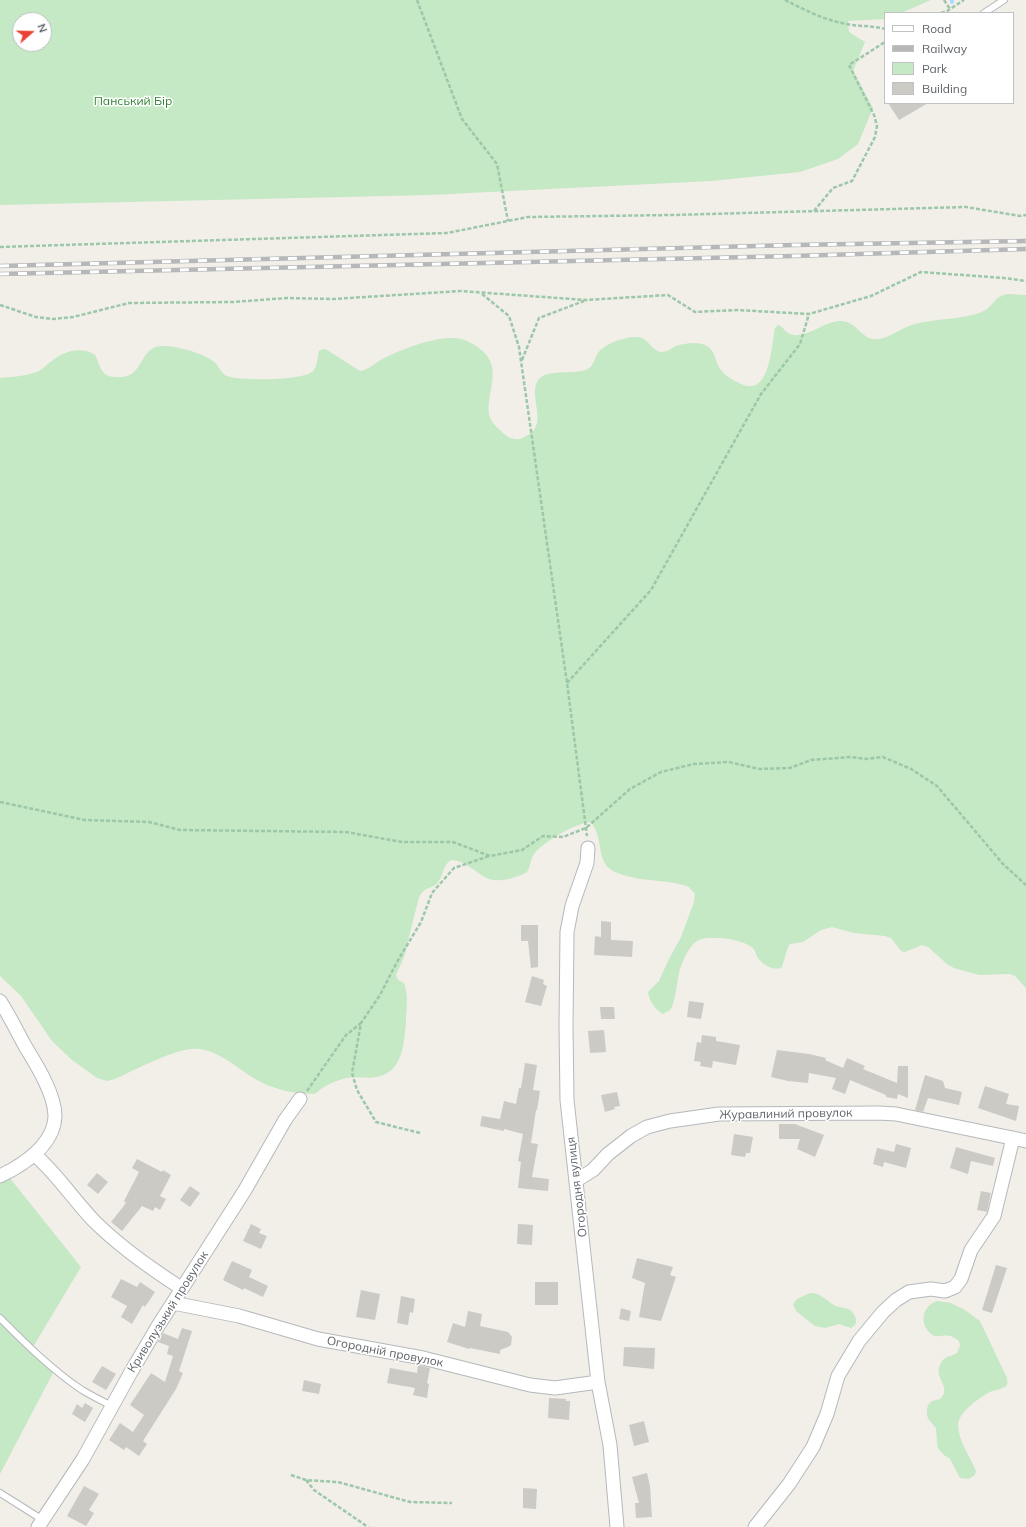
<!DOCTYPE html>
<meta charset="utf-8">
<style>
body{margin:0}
#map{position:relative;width:1026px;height:1527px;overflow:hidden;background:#f1efe8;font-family:Mulish,sans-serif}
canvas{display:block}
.legend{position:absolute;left:884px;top:12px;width:130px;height:92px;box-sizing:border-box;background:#fff;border:1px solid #bfc1c3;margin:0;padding:5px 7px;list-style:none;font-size:12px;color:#5f6368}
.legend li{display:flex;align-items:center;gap:8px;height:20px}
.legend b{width:20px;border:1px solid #bfc1c3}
.north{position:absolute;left:12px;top:12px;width:40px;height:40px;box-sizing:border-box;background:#fff;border:1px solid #bfc1c3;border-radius:50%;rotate:70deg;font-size:11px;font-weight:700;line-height:16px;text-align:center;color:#5f6368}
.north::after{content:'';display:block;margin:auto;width:14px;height:18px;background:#ea4335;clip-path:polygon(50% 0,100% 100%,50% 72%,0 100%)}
</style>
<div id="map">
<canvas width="1026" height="1527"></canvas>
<ul class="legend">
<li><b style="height:5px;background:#fff"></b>Road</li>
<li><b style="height:5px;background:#b6b7b8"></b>Railway</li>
<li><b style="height:11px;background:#c5e8c5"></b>Park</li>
<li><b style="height:11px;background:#cccac5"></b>Building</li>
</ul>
<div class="north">N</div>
</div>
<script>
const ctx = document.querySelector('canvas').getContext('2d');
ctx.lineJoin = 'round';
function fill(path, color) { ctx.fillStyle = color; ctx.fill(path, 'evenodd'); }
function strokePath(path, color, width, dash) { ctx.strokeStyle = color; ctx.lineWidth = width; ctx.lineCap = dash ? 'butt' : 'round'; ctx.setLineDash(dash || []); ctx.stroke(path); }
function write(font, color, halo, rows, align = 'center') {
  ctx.font = font + ' Mulish,sans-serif'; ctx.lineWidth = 3; ctx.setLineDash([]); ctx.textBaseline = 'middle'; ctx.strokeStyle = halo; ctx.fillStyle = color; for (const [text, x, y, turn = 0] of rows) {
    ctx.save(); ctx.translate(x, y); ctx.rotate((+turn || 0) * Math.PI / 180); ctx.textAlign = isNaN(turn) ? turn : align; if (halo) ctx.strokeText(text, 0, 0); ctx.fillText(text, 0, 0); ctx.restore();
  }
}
fill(new Path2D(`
 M0,0H931L901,13H885V19L848,21L849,32L865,42L853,71L873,108L858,144L838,159L800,172L711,181L429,195L0,205ZM20,20H44V44H20Z
 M1008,294L1026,295V988L1015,976L1010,974L979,975L954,968L947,964L928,947L922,945L905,952L901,951L891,938L885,936L854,933L832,927L821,930L803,942L790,944L788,947L782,967C775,972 763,965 758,958C755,954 756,949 750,946C740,939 710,935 699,940C692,943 687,952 684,959C676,974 678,991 672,1007L670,1010L663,1014C655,1010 649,1000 648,992L659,981L668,961L681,937L694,902L695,894C693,892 691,889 689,887C682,884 674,883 667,882C651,880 631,879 615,872C594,863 605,835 590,822C575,823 542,843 534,854C530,860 531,866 527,872C517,878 496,884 485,877C473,871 467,861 451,860C443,865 444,874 438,882C435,887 429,887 425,890C421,892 419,897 418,901L404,957L396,975L398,980L404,983C409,995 406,1010 406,1022C404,1043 403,1072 377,1077C367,1079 357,1076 347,1078C338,1080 328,1084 321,1089C318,1091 318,1093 314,1094C295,1094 276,1090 259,1081C238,1070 216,1046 191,1049C170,1051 135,1070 115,1079L107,1081L97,1078L72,1060L52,1041L21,996L0,976V378C12,377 25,376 37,372C42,370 47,364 52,361C64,351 81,346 95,355C98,360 99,367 103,372C106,376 111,377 116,377C146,380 137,346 163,346C177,346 202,353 213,361C219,365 220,373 227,376C240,381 304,381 313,371C318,366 317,358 319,351L323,349L327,350L360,371C369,370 376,362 384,358C403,349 433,337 454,338C463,338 473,343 480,349C507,369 481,399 491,420C494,425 498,428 502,432C506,436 510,439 516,439C520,440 524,437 528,435C548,424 529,397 537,382C545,367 573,376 588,369C594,365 594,359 598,353C604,344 624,337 635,337C649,336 650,351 662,352C667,352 672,348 676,346C685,343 699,341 707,346C716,351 715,363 721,370C726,376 732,380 739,383C770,400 771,347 775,328L778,325C784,327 786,334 793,335C809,337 823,322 839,321C858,320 861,342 879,339C891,337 901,328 912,325C934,318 965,320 984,311C995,305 993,297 1008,294Z
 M9,1177L81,1267L30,1352L54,1371L0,1474V1182Z
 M810,1293C822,1292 828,1304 839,1307C844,1308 850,1308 853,1313C856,1317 857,1321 855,1325L851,1328L839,1324L825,1328L815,1326L796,1311L793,1304L797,1299Z
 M937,1301L951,1303L965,1310L980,1321L1007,1378C1007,1380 1008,1383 1007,1385C1004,1389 994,1390 990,1392C980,1397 959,1412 958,1424C958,1441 970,1456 976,1471L975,1475L969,1479L960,1478L950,1459L944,1455L938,1448L937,1442L936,1428C928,1419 925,1417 928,1405L932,1401L940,1399C954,1386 929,1377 943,1360C946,1356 953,1356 957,1353L960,1346L959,1341C948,1332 945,1337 934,1336C919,1327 920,1307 937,1301Z`), '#c5e8c5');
strokePath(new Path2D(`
 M952,0V2`), '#aadaff', 4);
fill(new Path2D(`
 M888,103H928L899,120Z
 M601,921L611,922V940L633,941L632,957L594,955L595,936L601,937Z
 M521,925H538V967L531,968L528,941H521Z
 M532,976L544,980L543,984L547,986L541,1006L525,1002Z
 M689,1001L704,1003L701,1019L687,1017Z
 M600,1007H614L615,1019H601Z
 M604,1030L606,1052L590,1053L588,1031Z
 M702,1035L716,1037V1041L740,1045L736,1065L713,1061L712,1068L700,1066L701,1062L694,1061L697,1042L701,1043Z
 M777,1050L809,1054L826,1058L825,1060L843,1068L847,1058L865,1066L863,1069L897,1083L898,1066H908V1098L898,1094L897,1099L886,1097V1095L850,1080L845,1094L832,1089L836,1078L809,1073L808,1083L788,1081L771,1077Z
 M525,1063L537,1065L533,1090L540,1091L537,1110H536L531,1143L538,1144L532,1177L549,1179L548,1191L518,1188L521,1162L518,1161L523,1134L504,1129V1131L480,1126L482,1116L500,1119L504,1101L516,1104L519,1088H521Z
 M925,1075L943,1081L945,1088L962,1092L959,1105L928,1098L923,1112L915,1110Z
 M985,1086L1009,1094L1006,1104L1019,1106L1016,1121L978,1108Z
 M617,1092L620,1106L614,1107L615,1109L605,1112L601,1095Z
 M779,1124H795L824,1135L815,1157L797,1149L800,1139H779Z
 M734,1134L753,1137L750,1153H746L745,1157L731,1155Z
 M896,1144L911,1148L906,1168L884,1162L883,1167L873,1164L877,1148L894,1152Z
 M956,1147L995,1158L993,1166L971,1161L968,1174L950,1168Z
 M137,1159L162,1172L163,1170L171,1175L160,1196L166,1199L160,1210L155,1207L153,1211L142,1206L122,1231L111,1222L126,1203L124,1201L139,1172L132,1168Z
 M97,1173L108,1182L98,1194L87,1185Z
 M190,1186L200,1193L190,1207L180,1200Z
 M981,1191L991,1193L987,1212L977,1210Z
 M251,1224L261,1229L259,1233L267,1236L261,1249L243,1241Z
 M518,1224L533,1225L532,1245L517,1244Z
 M637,1258L673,1267L670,1275L676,1277L661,1321L639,1317L645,1283L632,1278Z
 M232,1261L252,1270L249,1277L268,1286L263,1297L244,1288L243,1290L223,1280Z
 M996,1265L1007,1268L992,1313L982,1310Z
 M121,1279L137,1287L140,1282L155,1292L145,1307L143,1305L132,1324L121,1317L127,1306L111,1297Z
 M535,1282H558V1305H535Z
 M361,1290L380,1294L375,1320L356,1317Z
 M401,1296L415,1299L413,1313L410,1312L408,1325L397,1323Z
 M621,1308L631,1311L629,1321L619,1319Z
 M468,1311L482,1314L480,1326L508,1332L512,1337L511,1345L508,1347L500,1350V1354L470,1348L469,1349L447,1342L453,1323L465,1327Z
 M182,1328L192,1331L179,1371L183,1373L176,1389L143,1441L147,1444L139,1456L126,1447L124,1450L109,1440L120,1423L133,1432L144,1415L130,1405L151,1373L165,1382L173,1356L167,1354L169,1346L158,1342L163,1333L178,1339Z
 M624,1347L655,1348L654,1369L623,1366Z
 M418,1365L430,1368L427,1383L429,1384L427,1398L413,1395L415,1388L387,1383L390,1368L417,1373Z
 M102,1366L116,1374L106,1390L92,1382Z
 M304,1380L321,1384L319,1394L302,1391Z
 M549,1398L566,1399V1401H570L569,1420L548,1418Z
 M85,1403L93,1408L85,1422L72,1414L77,1404L82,1408Z
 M644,1421L649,1442L634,1446L629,1425Z
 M647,1473L650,1486L652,1517L636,1518L635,1503H639L632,1477Z
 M84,1486L99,1494L89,1510L94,1513L86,1526L67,1516Z
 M523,1488L537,1489L536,1509L523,1508Z`), '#cccac5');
const service = new Path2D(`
 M984,13L1004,0
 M0,1318C25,1343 52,1370 82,1390C92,1396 102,1401 112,1406
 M0,1493L43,1520`);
const minor = new Path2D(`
 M588,848L587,863L572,906L567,932L566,1026L567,1100L598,1382L610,1445L617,1527
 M0,1001C9,1015 17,1031 25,1046C36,1064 55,1094 55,1116C54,1145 23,1165 0,1176
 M34,1154C57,1174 73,1199 94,1221C120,1247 150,1268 181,1288
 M577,1180L593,1170L608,1154L631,1136L647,1127L670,1121L719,1114L879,1113L896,1114L1026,1141
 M173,1303L239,1316L318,1339L423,1358L530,1385L555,1388L598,1382
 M38,1527L83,1459L131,1372L158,1326L245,1190L285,1120L300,1099
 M755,1527L789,1484L813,1447L827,1414L838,1376L859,1341L883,1312L896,1300L909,1292L931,1289L945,1291L955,1287L961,1279L971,1250L994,1216L1013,1138`);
strokePath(service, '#b5b8bc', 8);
strokePath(minor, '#b5b8bc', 15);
strokePath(new Path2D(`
 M417,0L462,119L497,164L508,221
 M785,0C803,9 822,19 842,23C856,27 871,25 885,29
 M944,0L950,9
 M941,13L947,11L964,0
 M814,211L833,188L852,181L875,137L877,126L874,115L849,65L885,42
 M0,247L447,233L528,217L672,215L966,207L1020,216L1026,215
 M482,294L509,316L519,347L567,683L587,836
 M0,305L36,317L53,319L73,317L129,303L233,302L287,298L334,299L460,291L586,300L668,295L695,312L737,310L809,314L871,296L921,272L1004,278L1026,281
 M522,360L539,318L584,301
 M567,683L651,590L761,394L800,344L809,314
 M0,802L85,820L149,822L180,830L346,832L402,842H453L490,856L522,850L543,836L563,837L586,828L630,789L661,772L694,764L729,762L759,769L790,768L811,760L851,757L866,759L883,757L911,769L937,786L1003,864L1026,885
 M307,1091L346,1035L361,1023
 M420,1133L376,1122L357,1090L352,1073L361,1023L380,995L397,962L421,922L432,893L454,868L489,856
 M291,1475L306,1480L338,1482L410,1502L452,1503
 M306,1480L314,1490L368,1527`), '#9cc7a9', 2.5, [4, 2]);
strokePath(service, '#fff', 6);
strokePath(minor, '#fff', 13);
const rail = new Path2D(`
 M0,266L794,245L1026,241
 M0,274L793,256L1026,249`);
strokePath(rail, '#b6b7b8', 4.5);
strokePath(rail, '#fff', 3, [9]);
write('12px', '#348238', '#fff', [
 ["Панський Бір",133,101]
]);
write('12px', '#5f6368', '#fff', [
 ["Журавлиний провулок",786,1114,-1],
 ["Огородня вулиця",577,1187,-97],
 ["Криволузький провулок",168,1312,-58],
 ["Огородній провулок",385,1352,11]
]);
</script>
